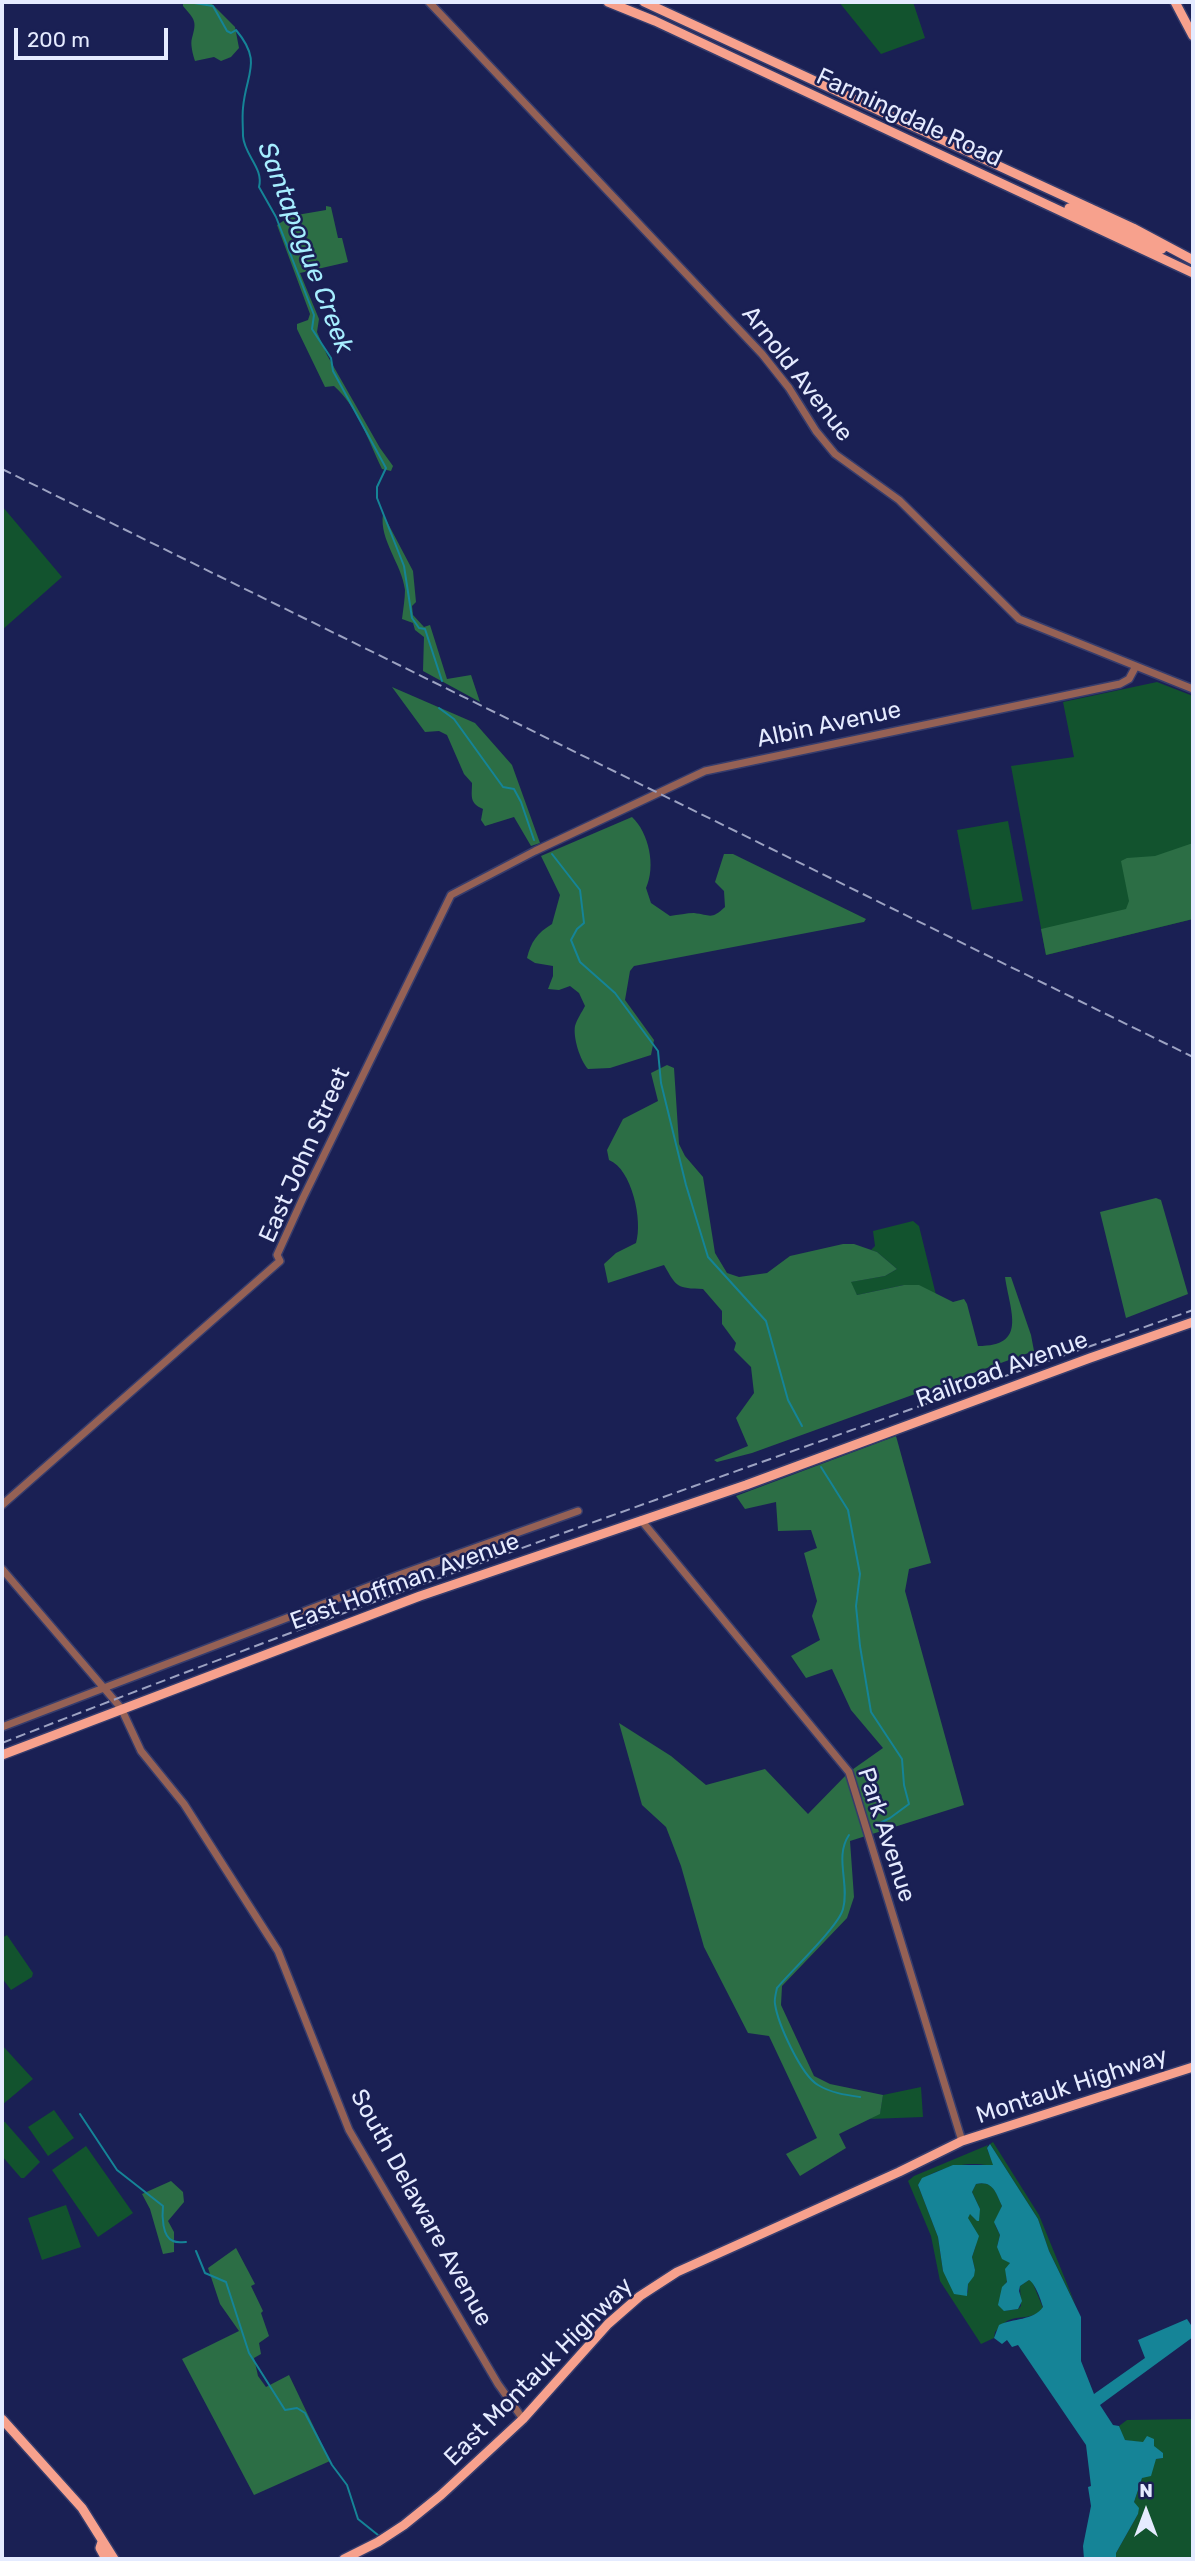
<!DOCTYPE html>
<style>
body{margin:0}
#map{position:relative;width:1195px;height:2561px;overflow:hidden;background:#1a2054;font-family:Rubik,sans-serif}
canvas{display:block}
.frame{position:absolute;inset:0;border:4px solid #e5ebff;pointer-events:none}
.north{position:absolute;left:1111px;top:2477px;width:70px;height:70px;-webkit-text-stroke:5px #1a2054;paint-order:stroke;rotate:0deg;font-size:19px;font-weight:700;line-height:28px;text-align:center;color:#e5ebff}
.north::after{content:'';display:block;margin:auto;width:24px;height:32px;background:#e5ebff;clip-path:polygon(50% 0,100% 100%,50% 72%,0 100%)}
.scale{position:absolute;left:14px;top:28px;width:154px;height:32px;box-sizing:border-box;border:4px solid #e5ebff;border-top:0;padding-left:9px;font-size:21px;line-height:24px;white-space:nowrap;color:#e5ebff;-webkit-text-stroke:5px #1a2054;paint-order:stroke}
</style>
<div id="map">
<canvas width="1195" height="2561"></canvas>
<div class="frame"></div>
<div class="north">N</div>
<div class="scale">200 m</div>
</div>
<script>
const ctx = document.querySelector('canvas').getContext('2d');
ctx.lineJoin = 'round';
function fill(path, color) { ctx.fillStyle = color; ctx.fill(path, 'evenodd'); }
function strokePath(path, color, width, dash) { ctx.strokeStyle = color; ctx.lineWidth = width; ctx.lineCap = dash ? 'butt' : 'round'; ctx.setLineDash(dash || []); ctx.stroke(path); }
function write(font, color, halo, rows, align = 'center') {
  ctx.font = font + ' Rubik,sans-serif'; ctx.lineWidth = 5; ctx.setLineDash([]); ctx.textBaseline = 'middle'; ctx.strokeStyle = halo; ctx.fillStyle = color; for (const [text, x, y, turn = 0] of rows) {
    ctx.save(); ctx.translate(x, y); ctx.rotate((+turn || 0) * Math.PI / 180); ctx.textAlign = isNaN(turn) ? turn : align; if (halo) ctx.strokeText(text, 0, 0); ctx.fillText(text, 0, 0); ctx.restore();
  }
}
fill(new Path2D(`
 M839,2H913L925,38L881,54Z
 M2,506L62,577L2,630Z
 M1157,682L1193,696V919L1046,955L1011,766L1074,757L1063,702Z
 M1008,821L1023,901L972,910L957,830Z
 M913,1221L919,1226L936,1295L904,1285L857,1295L850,1282L885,1276L897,1269L877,1252L871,1250L875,1246L873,1231Z
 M7,1935L33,1973L32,1977L11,1990L2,1978V1938Z
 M2,2045L33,2079L2,2105Z
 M921,2087L923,2117L870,2119L880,2113L883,2095Z
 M54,2110L74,2138L48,2156L28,2127Z
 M2,2122H5L40,2162L24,2178H21L2,2156Z
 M993,2142L1039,2215L1076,2306L1049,2251L1038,2219L990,2144Z
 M988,2145L987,2149L994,2165C987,2166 983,2164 977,2164C960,2163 926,2171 918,2185L938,2237L943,2271L968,2293V2284L975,2270L972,2257L976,2245L967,2218L970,2213L975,2219L980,2209L972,2192L976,2184C993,2180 996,2192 1002,2206L995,2225L1000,2235L997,2247L1010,2263L1006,2274L1007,2281L1005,2285L1004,2311L1018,2309L1021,2306L1020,2286L1029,2280L1032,2281L1043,2308C1033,2320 1022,2315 1009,2320C1004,2322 999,2328 995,2332L994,2338L981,2344L940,2281L931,2236L908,2181L914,2176Z
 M86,2146L133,2213L98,2237L52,2170Z
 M66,2205L81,2247L42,2260L28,2218Z
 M1193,2419V2559H1116V2553L1138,2514L1134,2502L1142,2478L1156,2459L1163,2458V2453C1150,2444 1140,2442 1124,2440L1119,2426L1127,2420Z`), '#12532e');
fill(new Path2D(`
 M183,2H210L235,27L239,48L231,57L221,61L214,57L195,61C193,55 190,44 192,38C197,21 195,20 183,6Z
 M326,206L331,207L338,238H342L348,262L300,273L319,319L317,332L327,355L380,448L393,466L391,471L382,469C369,442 357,406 334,386L325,387L297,329V324L308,320L310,314L277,225L291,216L326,210Z
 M383,514L413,571L416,602L412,606L413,615L424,627L430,625L447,679L471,675L480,702L423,671L424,637L415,630L413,623L402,619C403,610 405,599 405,590C402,564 379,540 383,514Z
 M392,687L475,723L512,765L540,843L531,846L514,817L485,826L481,820L483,809C469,803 472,796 472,783L464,774L447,735L439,731L425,732Z
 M632,817C649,833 656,866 646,888L651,903L670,916C678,915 687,913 694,913C711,915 711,920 725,907L724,891L715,882L724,854H733L866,919L864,922L634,966L630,971L625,1000L654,1040L651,1055L610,1068L588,1069C580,1060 573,1038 575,1026C577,1019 582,1012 585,1006L579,993L570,986L559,990L548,989L553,976V966L535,963L527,958C531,942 537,933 552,924L560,895L541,856Z
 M1193,843V919L1046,955L1041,929L1126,909L1129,901L1121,861L1127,858L1155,856Z
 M667,1065L674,1068L679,1144L685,1156L703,1177L715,1253L727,1273L739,1277L767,1273L790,1256L843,1244H854L877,1252L897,1269L885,1276L851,1282L857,1295L904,1285H919L953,1302L964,1299L967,1304L978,1346C1028,1346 1010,1312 1005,1277H1011L1031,1335L1034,1351L752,1453L717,1462L714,1460L748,1446L736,1418L754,1393L751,1367L734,1350L736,1343L722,1324V1311L703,1289C677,1288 677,1288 664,1265L608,1283L604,1264L616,1253L636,1243C643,1221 632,1169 609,1160L607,1150L623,1119L658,1101L651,1073Z
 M1156,1198L1161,1200L1188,1294L1126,1318L1100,1212Z
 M896,1436L931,1563L909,1569L905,1591L964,1805L850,1841L854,1897L847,1918L782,1986L781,2005L814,2076L830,2084L883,2095L880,2114L839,2134L846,2148L800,2176L786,2154L817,2138L769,2036L748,2033L704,1947L681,1866L666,1827L642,1805L619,1723L671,1756L706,1785L765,1769L808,1814L849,1772L883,1748L851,1710L832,1669L806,1678L791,1656L820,1640L812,1616L817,1601L804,1553L817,1548L811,1530L778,1531L776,1502L745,1509L736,1496Z
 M171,2181L183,2192L184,2202L168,2221L174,2232V2252L163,2254L150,2209L142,2194Z
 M236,2248L255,2284L251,2286L263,2311L261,2313L269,2336L259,2343L261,2354L254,2358L258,2376L266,2387L289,2375L330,2461L254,2495L182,2359L239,2331L220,2304L208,2268Z`), '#2c6e45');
fill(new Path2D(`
 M990,2144L1038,2219L1049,2251L1081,2317V2361L1094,2394L1145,2358L1138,2340L1187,2319L1193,2328V2337L1100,2405L1113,2425L1119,2426L1125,2440L1143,2442L1147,2436L1154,2439V2446L1163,2453V2458L1156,2459L1151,2476L1142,2478L1134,2502L1139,2508L1138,2514L1116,2553V2559H1084L1083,2546L1091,2506L1088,2487L1091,2486L1086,2445L1018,2345L1012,2347L1007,2340L1002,2344L994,2338L999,2325C1013,2318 1033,2321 1043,2307C1041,2300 1035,2283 1029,2280L1020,2286L1019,2291L1022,2301L1018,2309L1004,2311L998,2305L1002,2287L1007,2282L1005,2269L1010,2263L1002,2259L997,2247L1000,2235L994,2222L1002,2206C996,2193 993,2180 976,2184L972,2192L980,2209L979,2221H977L970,2214L968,2218L979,2236L972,2257L975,2270L974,2276L968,2284L967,2296L954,2294L943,2271L938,2237L918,2185L922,2178L953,2165H993L987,2148Z`), '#158497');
strokePath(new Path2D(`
 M194,3L213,6L227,31L231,33L236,30C263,62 246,73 243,108C242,117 243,127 243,136C244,155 264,168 259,187L276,217L314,315L312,329L331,358L333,371L386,468L377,487V498L404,566L412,618L419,628L425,629L442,681
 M439,708L454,719L503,787L514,789L521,802L534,840
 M552,854L580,890L584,923L577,929L571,940L580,962L615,993L658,1051L661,1083L686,1185L708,1257L766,1321L788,1400L802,1426
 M821,1467L848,1510L860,1574L856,1606L860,1646L871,1712L902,1759L904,1785L909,1804L890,1818L880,1823
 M849,1835C834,1857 850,1884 843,1909C839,1926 791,1971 777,1988C776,1993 774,1999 775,2004C778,2024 801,2075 818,2085C831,2093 846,2095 860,2097
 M80,2114L117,2170L163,2206C162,2215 162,2237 173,2241C177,2243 181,2242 186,2242
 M196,2251L205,2273L226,2282L249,2353L285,2410L297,2408L305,2413L332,2465L347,2485L358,2519L378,2535`), '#158497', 2);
const minor = new Path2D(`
 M429,2L762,354L789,388L816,431L835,454L899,500L1019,619L1193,689
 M2,1505L280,1261L277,1255L303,1198L451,895L535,851L705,771L1120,684L1129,679L1136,666
 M641,1520L849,1772L962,2141
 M2,1569L121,1708L141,1751L184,1804L278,1951L349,2130L498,2384L523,2419
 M2,1727L399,1575L578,1511`);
const major = new Path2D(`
 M608,2L655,21L1193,273
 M644,2L1133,228L1193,260
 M1175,2L1193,36
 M1069,208L1162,249
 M2,1755L420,1596L746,1485L1090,1358L1193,1322
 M2,2419L82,2508L114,2559
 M102,2542L100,2548L106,2559
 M344,2559L378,2542L404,2525L441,2495L523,2419L608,2324L640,2296L677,2272L899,2172L962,2141L1193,2067`);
strokePath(minor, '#363c6c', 10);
strokePath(major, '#363c6c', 12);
strokePath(minor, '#956155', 7);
strokePath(major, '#f7a18d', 9);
strokePath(new Path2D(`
 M2,469L1193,1057
 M2,1743C396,1589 795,1450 1193,1310`), '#9ca2c2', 2, [10, 5]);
write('24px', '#e5ebff', '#1a2054', [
 ["Farmingdale Road",909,118,25],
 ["Arnold Avenue",797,374,52],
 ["Albin Avenue",829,725,-12],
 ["East John Street",305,1155,-66],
 ["Railroad Avenue",1002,1370,-20],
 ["East Hoffman Avenue",405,1582,-20],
 ["Park Avenue",886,1835,72],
 ["Montauk Highway",1072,2086,-18],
 ["South Delaware Avenue",421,2208,61],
 ["East Montauk Highway",539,2372,-45]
]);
write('italic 26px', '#a6eeff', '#1a2054', [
 ["Santapogue Creek",305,248,69]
]);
</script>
